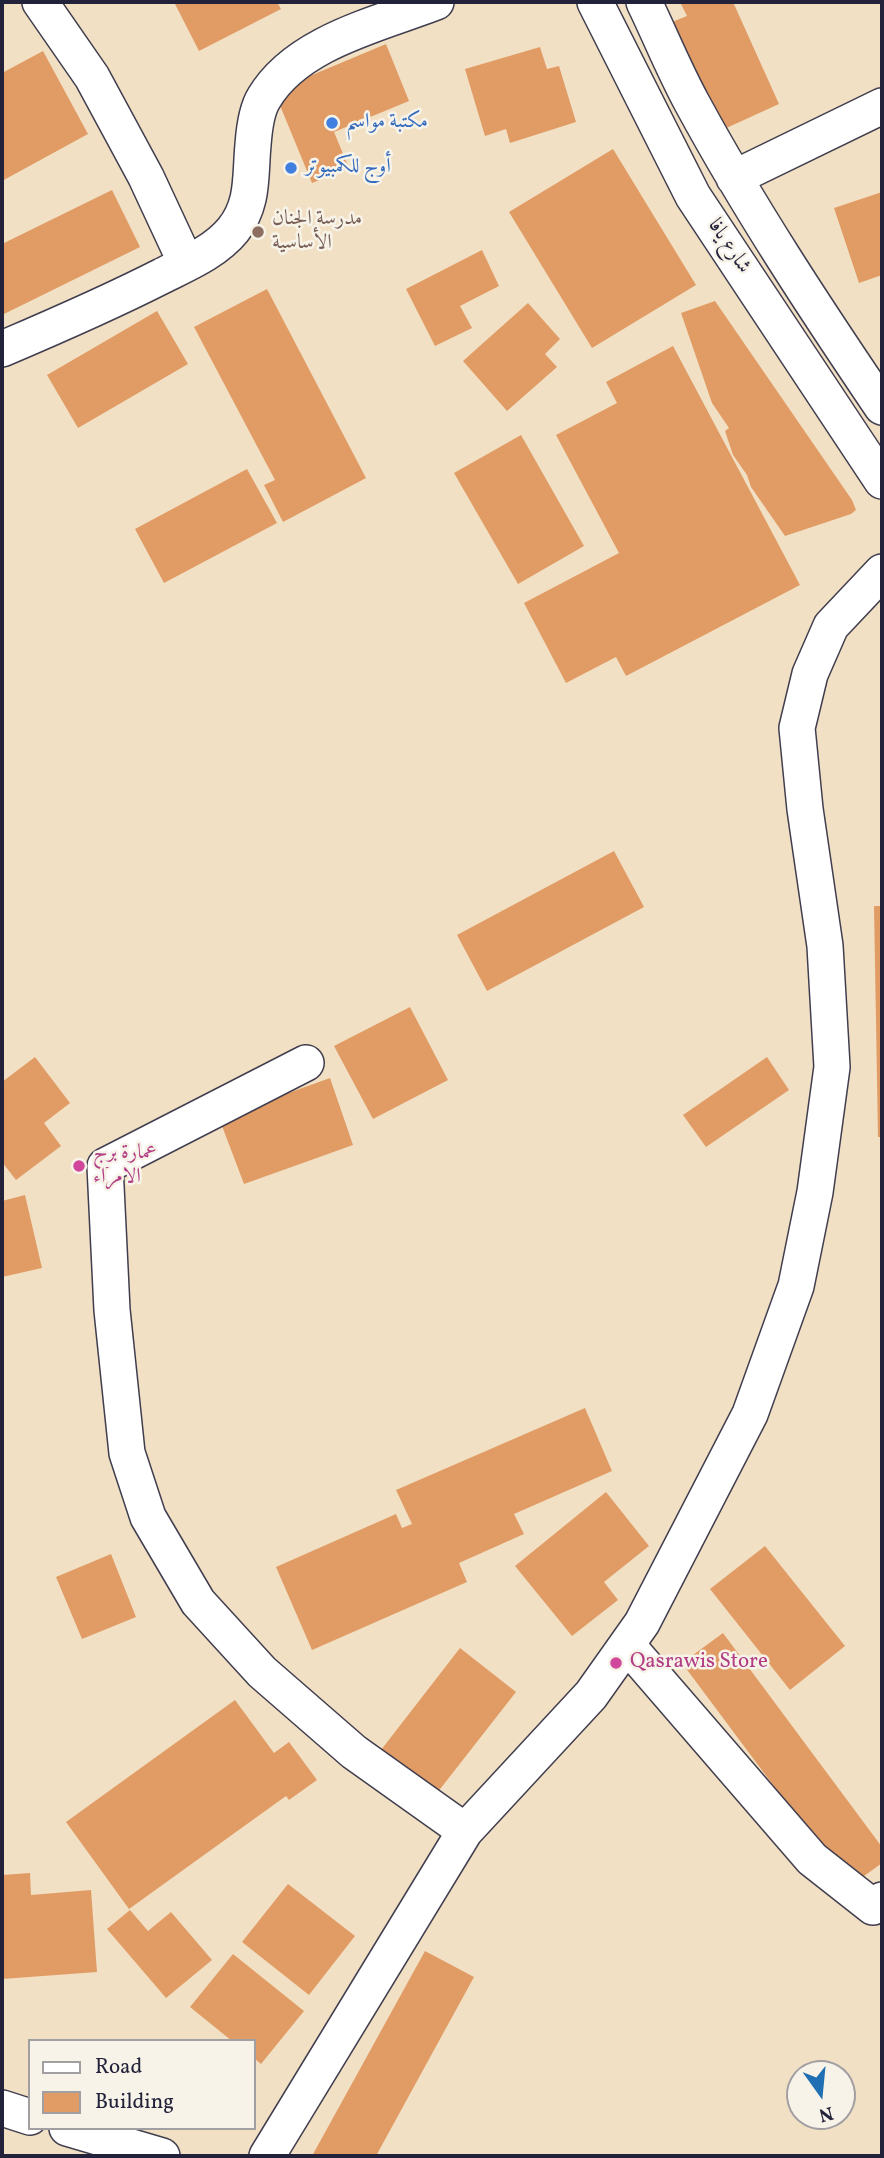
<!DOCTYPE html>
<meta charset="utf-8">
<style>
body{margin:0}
#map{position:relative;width:884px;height:2158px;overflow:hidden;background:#f1e0c3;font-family:Vollkorn,serif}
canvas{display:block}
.frame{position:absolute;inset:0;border:4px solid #22223b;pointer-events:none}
.legend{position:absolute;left:28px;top:2039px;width:228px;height:91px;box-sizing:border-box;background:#f7f3e8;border:2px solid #a29fa3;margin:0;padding:9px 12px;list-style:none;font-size:21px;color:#22223b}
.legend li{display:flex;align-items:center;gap:14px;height:35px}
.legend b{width:35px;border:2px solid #a29fa3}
.north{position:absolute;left:786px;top:2060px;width:70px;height:70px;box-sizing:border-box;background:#f7f3e8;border:2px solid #a29fa3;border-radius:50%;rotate:165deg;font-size:19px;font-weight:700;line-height:28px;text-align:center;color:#22223b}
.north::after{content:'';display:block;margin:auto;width:24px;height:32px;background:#1f6fb2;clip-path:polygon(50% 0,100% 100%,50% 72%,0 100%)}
</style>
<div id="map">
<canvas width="884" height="2158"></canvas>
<div class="frame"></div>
<ul class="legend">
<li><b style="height:9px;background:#fff"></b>Road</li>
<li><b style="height:19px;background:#e19c66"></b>Building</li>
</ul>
<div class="north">N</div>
</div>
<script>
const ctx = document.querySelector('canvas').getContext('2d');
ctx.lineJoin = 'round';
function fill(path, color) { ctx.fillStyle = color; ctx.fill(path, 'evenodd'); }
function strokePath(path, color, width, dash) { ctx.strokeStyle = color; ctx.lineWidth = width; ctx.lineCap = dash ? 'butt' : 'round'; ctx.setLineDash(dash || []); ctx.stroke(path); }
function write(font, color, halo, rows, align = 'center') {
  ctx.font = font + ' Vollkorn,Amiri,serif'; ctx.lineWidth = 5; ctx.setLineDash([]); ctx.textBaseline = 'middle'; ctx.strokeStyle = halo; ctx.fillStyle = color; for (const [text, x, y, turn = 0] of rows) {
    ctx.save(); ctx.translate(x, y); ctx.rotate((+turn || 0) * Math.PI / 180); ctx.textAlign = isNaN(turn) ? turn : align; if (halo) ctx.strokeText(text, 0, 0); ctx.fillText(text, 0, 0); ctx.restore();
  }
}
fill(new Path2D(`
 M174,2H277L281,9L199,51Z
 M680,2H733L779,104L722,130L672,22L687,16Z
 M386,44L409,101L334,132L349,168L312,183L274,91Z
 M540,47L547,69L559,66L576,122L510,143L506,129L485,136L465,69Z
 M43,51L88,134L2,181V73Z
 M613,149L696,285L592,348L509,212Z
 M112,190L140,247L2,315V244Z
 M882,192V275L859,283L834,208Z
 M482,250L499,286L460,306L472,328L435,346L406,289Z
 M267,289L366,478L283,522L264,485L275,480L194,327Z
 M715,301L852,500L856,510L851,514L785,536L751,487L747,475L733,455L725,431L729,428L712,403L681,313Z
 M528,303L560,339L545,354L557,367L507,411L463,361Z
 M157,311L188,364L78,428L47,375Z
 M673,346L800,585L626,676L616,657L566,683L524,603L619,553L556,435L617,403L606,382Z
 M521,435L584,546L518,584L454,473Z
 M247,469L277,523L164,583L135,529Z
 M614,851L644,907L487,991L457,935Z
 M874,906H882V1137H878Z
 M410,1007L448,1080L373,1119L334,1046Z
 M35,1057L70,1103L44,1123L61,1146L16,1180L2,1162V1082Z
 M767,1057L789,1090L706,1147L683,1115Z
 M330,1078L353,1145L244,1184L219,1118Z
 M25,1195L42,1268L2,1277V1201Z
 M585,1408L612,1471L514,1514L524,1534L459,1563L467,1582L312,1650L276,1567L396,1514L402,1528L412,1524L396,1490Z
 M606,1492L649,1546L604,1582L618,1600L572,1636L515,1566Z
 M765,1546L845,1646L790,1690L710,1589Z
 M111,1554L136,1617L82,1639L56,1577Z
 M723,1633L882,1847V1863L849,1887L682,1663Z
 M460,1648L516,1692L437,1793L381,1750Z
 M235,1700L274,1753L289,1742L317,1780L289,1800L286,1796L129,1909L66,1822Z
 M30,1873L31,1895L91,1890L97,1972L2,1979V1875Z
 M288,1884L355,1936L309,1995L242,1942Z
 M130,1910L148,1931L171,1912L212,1960L166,1998L107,1929Z
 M425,1951L474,1977L376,2156H312Z
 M233,1954L304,2011L261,2064L254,2058V2041H232L190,2007Z`), '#e19c66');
const minor = new Path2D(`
 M40,2L92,77L146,177L186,263
 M595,2L693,196L882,481
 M644,2C660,35 674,70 692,103C749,208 815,308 882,407
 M734,178L882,106
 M2,349C56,326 109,303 162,276C186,264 215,252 233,230C254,204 250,176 253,145C254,131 257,109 264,98C297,42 379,24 436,2
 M306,1063L105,1166L112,1310L127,1453L148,1517L198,1602L262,1672L354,1752L465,1831
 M627,1645L812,1859L873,1907L882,1900
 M2,2108L30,2117
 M67,2128L162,2156
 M267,2156L465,1831L591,1695L642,1623L750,1414L796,1286L815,1192L832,1067L825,946L805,809L797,728L810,674L831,626L882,572`);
strokePath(minor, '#413e4f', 38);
strokePath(minor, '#fff', 35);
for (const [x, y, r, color] of [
 [332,123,7,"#3f7fe0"],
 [291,168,7,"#3f7fe0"],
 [258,232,7,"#8d6e63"],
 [79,1166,7,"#d1479c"],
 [616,1663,7,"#d1479c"]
]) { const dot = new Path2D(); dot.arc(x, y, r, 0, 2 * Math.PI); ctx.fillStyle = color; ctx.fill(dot); strokePath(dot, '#f7f3e8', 2.5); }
write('21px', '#366cbe', '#f7f3e8', [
 ["مكتبة مواسم",346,123],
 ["أوج للكمبيوتر",305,168]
], 'left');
write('21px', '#785e54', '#f7f3e8', [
 ["مدرسة الجنان",272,220],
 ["الأساسية",272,244]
], 'left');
write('21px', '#22223b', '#f7f3e8', [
 ["شارع يافا",728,247,56]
]);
write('21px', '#b23c85', '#f7f3e8', [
 ["عمارة برج",93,1154],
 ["الامراء",93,1178],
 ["Qasrawis Store",630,1663]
], 'left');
</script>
